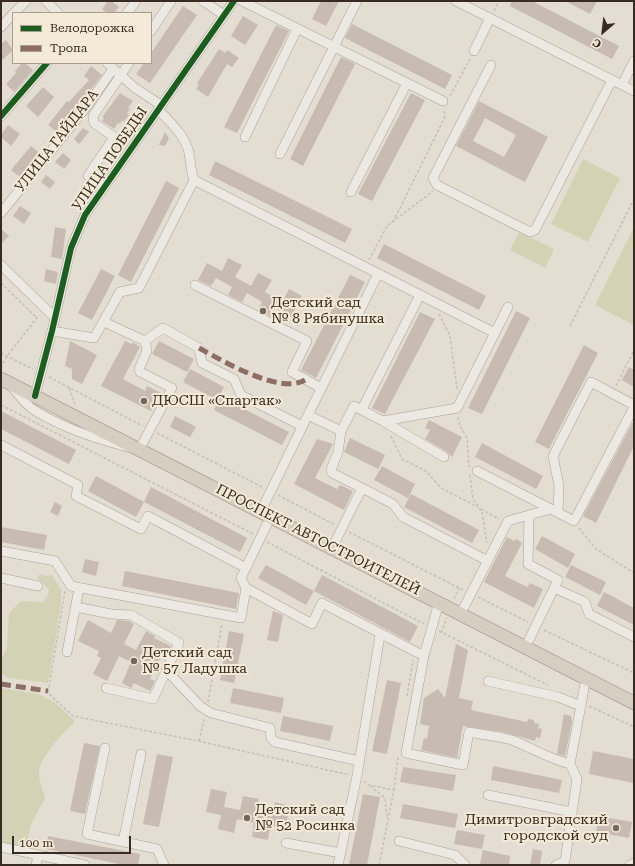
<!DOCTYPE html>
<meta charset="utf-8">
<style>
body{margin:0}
#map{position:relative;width:635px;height:866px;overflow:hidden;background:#e4ddd1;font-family:"Roboto Serif",serif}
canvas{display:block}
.frame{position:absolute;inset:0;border:2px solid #382b21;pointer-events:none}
.legend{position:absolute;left:12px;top:12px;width:140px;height:52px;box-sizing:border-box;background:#f4ead8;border:1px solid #a99e8f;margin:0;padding:5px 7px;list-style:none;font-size:12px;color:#382b21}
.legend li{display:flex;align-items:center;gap:8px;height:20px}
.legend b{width:20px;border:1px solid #a99e8f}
.north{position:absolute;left:583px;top:12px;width:40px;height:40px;-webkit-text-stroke:3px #f4ead8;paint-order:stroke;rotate:208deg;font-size:11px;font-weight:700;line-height:16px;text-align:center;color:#382b21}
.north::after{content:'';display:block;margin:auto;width:14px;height:18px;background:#382b21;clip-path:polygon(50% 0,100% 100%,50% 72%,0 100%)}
.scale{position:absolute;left:12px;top:836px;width:119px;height:18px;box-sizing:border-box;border:2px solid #382b21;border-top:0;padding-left:5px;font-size:12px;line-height:14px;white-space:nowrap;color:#382b21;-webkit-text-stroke:3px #f4ead8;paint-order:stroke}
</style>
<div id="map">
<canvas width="635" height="866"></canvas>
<div class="frame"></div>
<ul class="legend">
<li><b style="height:5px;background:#1b5e20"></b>Велодорожка</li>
<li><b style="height:5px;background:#8d6e63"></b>Тропа</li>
</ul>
<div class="north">С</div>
<div class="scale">100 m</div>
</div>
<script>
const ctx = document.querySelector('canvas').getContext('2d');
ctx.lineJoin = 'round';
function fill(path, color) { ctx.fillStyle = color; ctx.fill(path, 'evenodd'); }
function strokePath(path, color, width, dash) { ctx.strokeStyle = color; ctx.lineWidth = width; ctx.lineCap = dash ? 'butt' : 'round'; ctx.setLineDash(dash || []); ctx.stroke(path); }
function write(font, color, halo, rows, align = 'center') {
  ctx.font = font + ' "Roboto Serif",serif'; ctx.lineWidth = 4; ctx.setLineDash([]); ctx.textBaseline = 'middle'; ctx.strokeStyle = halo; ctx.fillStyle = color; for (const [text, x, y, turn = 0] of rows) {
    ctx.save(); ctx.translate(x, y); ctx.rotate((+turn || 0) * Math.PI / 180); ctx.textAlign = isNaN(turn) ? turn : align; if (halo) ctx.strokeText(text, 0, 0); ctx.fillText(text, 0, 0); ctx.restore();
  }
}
fill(new Path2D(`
 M583,159L620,178L588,242L551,224Z
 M634,227V325L595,305Z
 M519,232L554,249L545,268L510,250Z
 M40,574L46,576L52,575L61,590V605L48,683L8,678L1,674V659L7,648L9,613L21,601L42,602L47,597L49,590C45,584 40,582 37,577Z
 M1,688L38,694L54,702L74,720L73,724C62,733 42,756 39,770C38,778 43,790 45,798C37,814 26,828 29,846L25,849L1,845Z`), '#d4d2b4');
fill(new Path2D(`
 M108,1H111L119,7L114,13H107L102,9Z
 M321,1H339L326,26L312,19Z
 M512,1H532L619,46L612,59L510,6Z
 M565,1H597L590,14Z
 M183,6L197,15L150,83L136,74L144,63H151V53Z
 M243,16L258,25L245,45L231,36Z
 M352,24L452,75L445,89L345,38Z
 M276,25L289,31L237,133L224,127Z
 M6,40L13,50L1,61V44Z
 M219,49L225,53L227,50L239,58L232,67L227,64L208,97L196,89L199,84L197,83Z
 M341,57L355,64L303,166L290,159Z
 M22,63H25L33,70L14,92L6,84L16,73L15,71Z
 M91,66L102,75L58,133L48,125L67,101L69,102L89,80L84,76Z
 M43,87L54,97L38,117L26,106Z
 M120,93L133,101L128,108L130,109L127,113L129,115L124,122L122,120L120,124L118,123L114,129L102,121L104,118L102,117Z
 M411,93L425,100L372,201L358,194Z
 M479,101L548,137L525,182L456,146ZM485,118L516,135L504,157L473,141Z
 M8,125L20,134L11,146L1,137V135Z
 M83,128L89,132L79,144L74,139Z
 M165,132L169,138L165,146L159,145Z
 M31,146L41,154L21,178L11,170Z
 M63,153L71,160L64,169L55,162Z
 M215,161L352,229L345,243L209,175Z
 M46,175L55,182L50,189L41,182Z
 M166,181L179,188L131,282L118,275Z
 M20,206L31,213L24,224L13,216Z
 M55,227L66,229L62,259L51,257Z
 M1,229L9,236L1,244Z
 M384,244L486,296L479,310L377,258Z
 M228,258L242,265L235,277L251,286L258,273L272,280L265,292L282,302L289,289L302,296L291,317L275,308L271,316L258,310L262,302L247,293L242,302L228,295L232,287L216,278L211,286L198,280L207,263L222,271Z
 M46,269L58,272L56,284L44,281Z
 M101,269L115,276L92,320L78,313Z
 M350,275L365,282L316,378L301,370Z
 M516,311L530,318L482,414L468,408Z
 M420,312L435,319L385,414L372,408Z
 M70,341L97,355L82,384L72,379V369L65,366Z
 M125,341L132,344L133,342L140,347L123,379L145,391L147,386L161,393L151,411L101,386Z
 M159,341L194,359L187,372L152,354Z
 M584,345L598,353L549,449L535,442Z
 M629,367L634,370V387L622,380Z
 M190,369L224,387L217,400L183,382Z
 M221,397L289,432L282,445L214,410Z
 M1,411L76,450L69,464L1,429Z
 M175,416L196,427L190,437L170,427Z
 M429,420L462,437L452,457L447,452L425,439L430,430L425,428Z
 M634,420V446L596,523L583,516Z
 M350,438L385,455L378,469L344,452Z
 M317,439L333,444L315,478L337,489L340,485L353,491L344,510L294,484Z
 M482,443L543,476L536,489L475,457Z
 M382,466L415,484L408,498L374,480Z
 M96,476L144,502L136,517L88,491Z
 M151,487L247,538L240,552L144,502Z
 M411,494L479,530L472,543L404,507Z
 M55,502L62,506L58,516L50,512Z
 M1,527L47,535L44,550L1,542Z
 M542,536L575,554L568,568L535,549Z
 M507,537L514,541L516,539L522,543L505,576L527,587L530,583L543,589L534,608L484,582Z
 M85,559L99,562L96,576L82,572Z
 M266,565L314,591L306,605L258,578Z
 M571,565L606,582L600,595L565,577Z
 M125,571L239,593L236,609L122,586Z
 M322,575L418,626L410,642L314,591Z
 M604,592L634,608V625L597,606Z
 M273,611L283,615L278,642L267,640Z
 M88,620L111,633L117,620L129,621L134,624L124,644L136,650L146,631L155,636L154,638L171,646L167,654L163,652L150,679L155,681L150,691L134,683L131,688L122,683L131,662L119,656L107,681L93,674L101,658L97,656L99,651L78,641Z
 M229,631L244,634L234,683L220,680Z
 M456,644L468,650L459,698L473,701L471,710L527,722L528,719L534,720V723L539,724L538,728L542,729L540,738L536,737L535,741L503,732L463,726L457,758L421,750L424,738L427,739L429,726L420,724L424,698L438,689L445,698Z
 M387,680L401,683L387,754L372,751Z
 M233,688L284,698L281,713L230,703Z
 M564,714L571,716L572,722L565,756L557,754Z
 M283,716L333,726L330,741L280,731Z
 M84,743L100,746L85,814L70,811Z
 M593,751L634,759V783L589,774Z
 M157,754L173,757L159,827L143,824Z
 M493,766L562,780L559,793L491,780Z
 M403,767L456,775L453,791L400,782Z
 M211,789L227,792L224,807L240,810L243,796L259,799L256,813L272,817L275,802L290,806L285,829L270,826L268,840L252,837L254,823L237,819L234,833L218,829L221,815L206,812Z
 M363,794L380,797L367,865H349Z
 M403,804L458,814L455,828L400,818Z
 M599,816L632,822L629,838L596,832Z
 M457,830L485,835L482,849L454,844Z
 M48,836L140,854L138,865H124L46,849Z
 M533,849L542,851L540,865H530Z
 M483,850L510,856L509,865L480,864Z`), '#c8bcb2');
const minor = new Path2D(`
 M46,1L58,13
 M203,1L224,15
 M242,1L407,83
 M456,1L634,91
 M14,13L26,1
 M127,13L136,1
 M1,27L13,14
 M151,31L171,1
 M474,51L490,18
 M107,63L135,88L161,105
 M491,65L433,178L437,185L530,232L535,230L612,80
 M622,85L634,61
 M158,109C169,121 183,134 188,149C191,159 190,170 194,180
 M1,116L47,63
 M245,137L297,29
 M280,154L357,1
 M104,187L88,176L114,137L94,123L93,116L129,63
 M351,192L407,83L443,101
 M1,213L87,106L113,69
 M1,265L55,318
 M195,285L307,341L292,372L321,388
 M52,331L94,338L120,292L139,288L194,180L495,333
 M145,341L163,328L199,348L202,363L234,379L241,395L302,426
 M13,388C19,395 26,405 34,410C66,430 103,441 139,450L172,388L140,372L139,369L147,351L145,341L104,322
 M35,396L52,331L71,248L85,215L234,1
 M362,409L420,295
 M308,415L378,274
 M383,421L444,457
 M341,431L354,406L383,421L457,408L508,307
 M1,445L78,485L76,496L141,529L148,516L246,568
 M477,471L551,509
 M362,488L393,504L403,517L488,561
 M261,511L308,415L341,431L338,452L331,470L332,473L362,488L332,548
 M558,512L559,486L553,456L591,382L634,405
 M1,551L55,561L71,586L241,618L246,588L241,578L271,516
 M1,578L38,586
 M246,588L312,624L322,603L424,656
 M554,588L585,602L589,614L634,637
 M439,602L424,656L406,753L463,765L469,732C483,735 499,736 512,740C532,748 550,759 570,764
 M76,607L111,614L131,615L179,643L153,699L106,688
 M461,613L508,521L529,515
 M526,646L558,580L528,564L529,515L551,509L574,521L634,407
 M67,652L79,588
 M167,671L200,706L211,713L270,728L271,738L275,742L359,761
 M488,681L558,697L581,706
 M105,748L87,834L157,849L164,865
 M488,795L572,812
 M399,841L455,855L465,865
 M123,842L141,754
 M286,843L341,853
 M1,847L85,865
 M36,865L38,855
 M338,865L357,776L380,635
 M556,865L565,861L577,779L570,764L586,678
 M630,865L634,863`);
const highway = new Path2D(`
 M1,379L634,703`);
strokePath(minor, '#aaa399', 10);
strokePath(highway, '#8f8880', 14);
strokePath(new Path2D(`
 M494,11L499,1
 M450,96L470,59
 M393,222L445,117L444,110
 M369,260L387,226L433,191
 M1,283L37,318
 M439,314L450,336L457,389
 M570,326L634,199
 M1,353L33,369
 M1,368L7,356L39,315
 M49,377L143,426
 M616,386L634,350
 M69,388L75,404
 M1,405L253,534
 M458,417L460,426L467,438L469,467
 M157,433L264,488
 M391,436L402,459L426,471L441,488L478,507
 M470,475L473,499L482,512L487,543
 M278,495L335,525
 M481,509L499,519
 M579,528L596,549L634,573
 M349,532L463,590
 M267,542L424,624
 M65,591L48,693L73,716L198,741L350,775
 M478,597L528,622
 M454,599L459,588
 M544,630L634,673
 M439,631L548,685
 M441,633L447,618
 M407,696L413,660
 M208,702L222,623
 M589,706L634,727
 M199,741L204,719
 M364,781L369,785L394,790L379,865
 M370,786L385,798L387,819
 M394,790L398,757`), '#c5c0b8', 1.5, [3, 2]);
strokePath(minor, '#ece9e2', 9);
strokePath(highway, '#d7cec2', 13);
strokePath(new Path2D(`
 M199,348C223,361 280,395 305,380
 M1,684L48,691`), '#8d6e63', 5, [10, 5]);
strokePath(new Path2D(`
 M1,116L47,63
 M35,396L52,331L71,248L85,215L234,1`), '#1b5e20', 6);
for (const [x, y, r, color] of [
 [263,311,4,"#74695f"],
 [144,401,4,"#74695f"],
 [134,661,4,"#74695f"],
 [247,818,4,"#74695f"],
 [616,828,4,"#74695f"]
]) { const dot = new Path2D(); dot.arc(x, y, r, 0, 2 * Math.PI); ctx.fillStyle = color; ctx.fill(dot); strokePath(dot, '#f4ead8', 1.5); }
write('14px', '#382b21', '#f4ead8', [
 ["УЛИЦА ГАЙДАРА",57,141,-52],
 ["УЛИЦА ПОБЕДЫ",110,159,-56],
 ["ПРОСПЕКТ АВТОСТРОИТЕЛЕЙ",318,540,27]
]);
write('14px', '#382b21', '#f4ead8', [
 ["Детский сад",271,303],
 ["№ 8 Рябинушка",271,319],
 ["ДЮСШ «Спартак»",152,401],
 ["Детский сад",142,653],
 ["№ 57 Ладушка",142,669],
 ["Детский сад",255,810],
 ["№ 52 Росинка",255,826],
 ["Димитровградский",608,820,"right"],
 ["городской суд",608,836,"right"]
], 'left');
</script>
